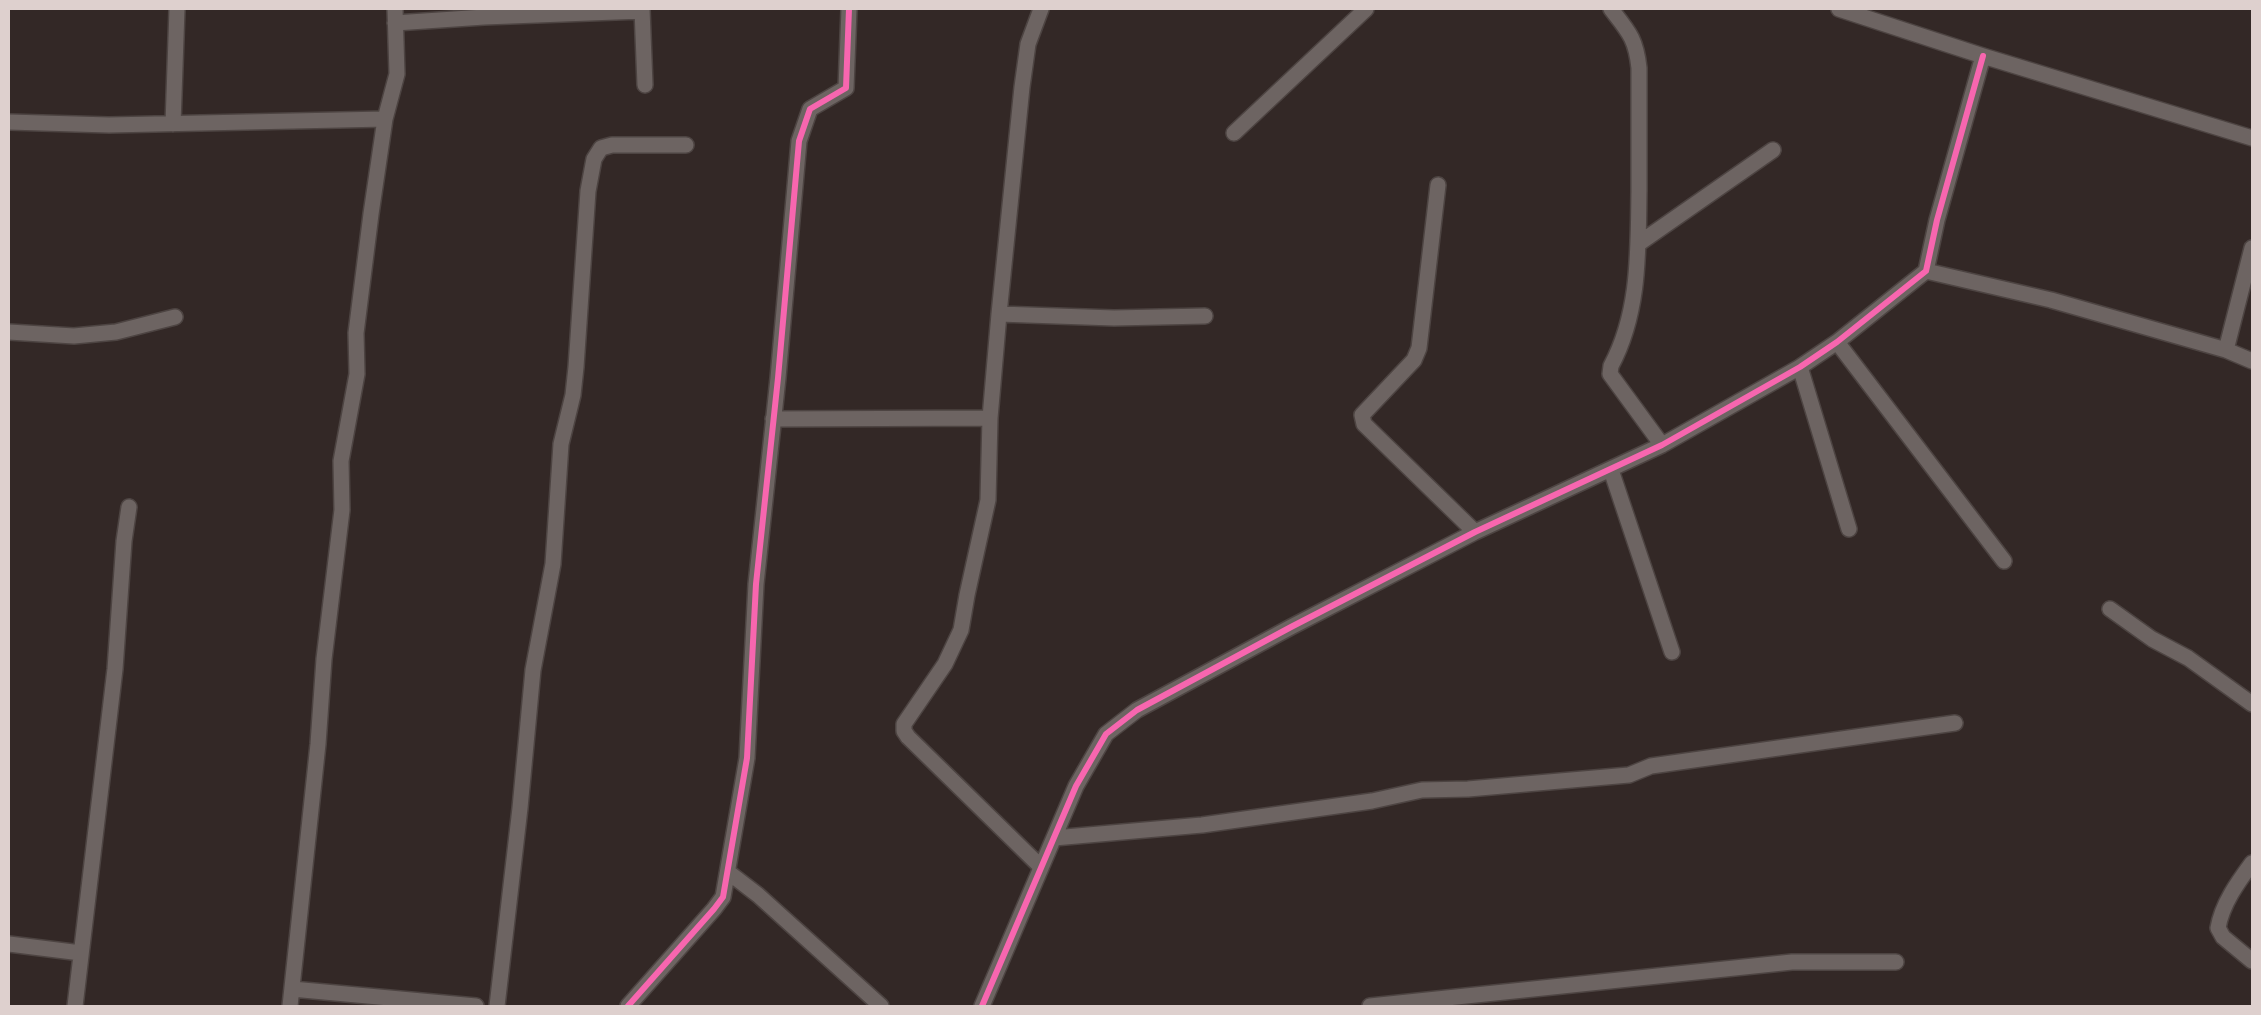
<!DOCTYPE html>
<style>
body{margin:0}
#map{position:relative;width:2261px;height:1015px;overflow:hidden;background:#332826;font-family:Signika,sans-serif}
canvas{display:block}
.frame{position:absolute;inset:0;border:10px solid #ded0ce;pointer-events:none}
</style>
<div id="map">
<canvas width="2261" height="1015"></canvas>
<div class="frame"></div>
</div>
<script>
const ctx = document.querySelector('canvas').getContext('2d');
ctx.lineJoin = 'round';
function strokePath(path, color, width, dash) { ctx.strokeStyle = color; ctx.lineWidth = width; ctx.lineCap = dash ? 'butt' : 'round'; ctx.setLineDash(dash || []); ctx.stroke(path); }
const minor = new Path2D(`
 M642,9L645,85
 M1041,9L1028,44L1022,87L999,314L990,418L988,500L967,595L961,630L945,664L904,724V731L908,737L1041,867
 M1611,9C1629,32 1636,39 1639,68C1639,109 1639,150 1639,191C1638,251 1640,312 1611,366L1610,374L1662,445
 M1839,9L1983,56L2252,138
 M395,23L484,17L642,11
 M9,122L109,125L385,119
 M173,124L177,9
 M1234,133L1366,9
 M1438,185L1419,348L1414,360L1362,415L1364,424L1475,532
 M1638,244L1773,150
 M1926,271L2051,300L2226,350L2252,361
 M999,314L1114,318L1205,316
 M9,332L74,336L116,332L175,317
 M1837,342L2004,561
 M2226,350L2252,248
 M1800,367L1849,529
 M773,419L990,418
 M1611,470L1672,652
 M2110,609L2152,639L2188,658L2252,704
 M1054,838L1202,825L1372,801L1422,790L1468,789L1629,775L1651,766L1955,723
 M2252,863C2238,882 2222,904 2218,928L2223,937L2252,961
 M728,872L758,895L881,1006
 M9,944L81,953
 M292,989L476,1006
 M75,1006L115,669L124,541L129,507
 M290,1006L318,744L324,659L342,510L341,461L357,374L356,333L371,214L385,119L397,74L395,9
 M497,1006L520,808L533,670L553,564L561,444L573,395L576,367L588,191L594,159L601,148L612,145H686
 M628,1006L714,909L723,897L747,758L756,584L778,378L799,141L810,109L846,88L849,9
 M982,1006L1076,786L1106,734L1137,710L1291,627L1475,532L1662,445L1800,367L1837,342L1926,271L1937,220L1983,56
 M1370,1006L1792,962H1896`);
strokePath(minor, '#4d4442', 18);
strokePath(minor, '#6d6462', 15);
strokePath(new Path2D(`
 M628,1006L714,909L723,897L747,758L756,584L778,378L799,141L810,109L846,88L849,9
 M982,1006L1076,786L1106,734L1137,710L1291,627L1475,532L1662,445L1800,367L1837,342L1926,271L1937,220L1983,56`), '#f766af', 6);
</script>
